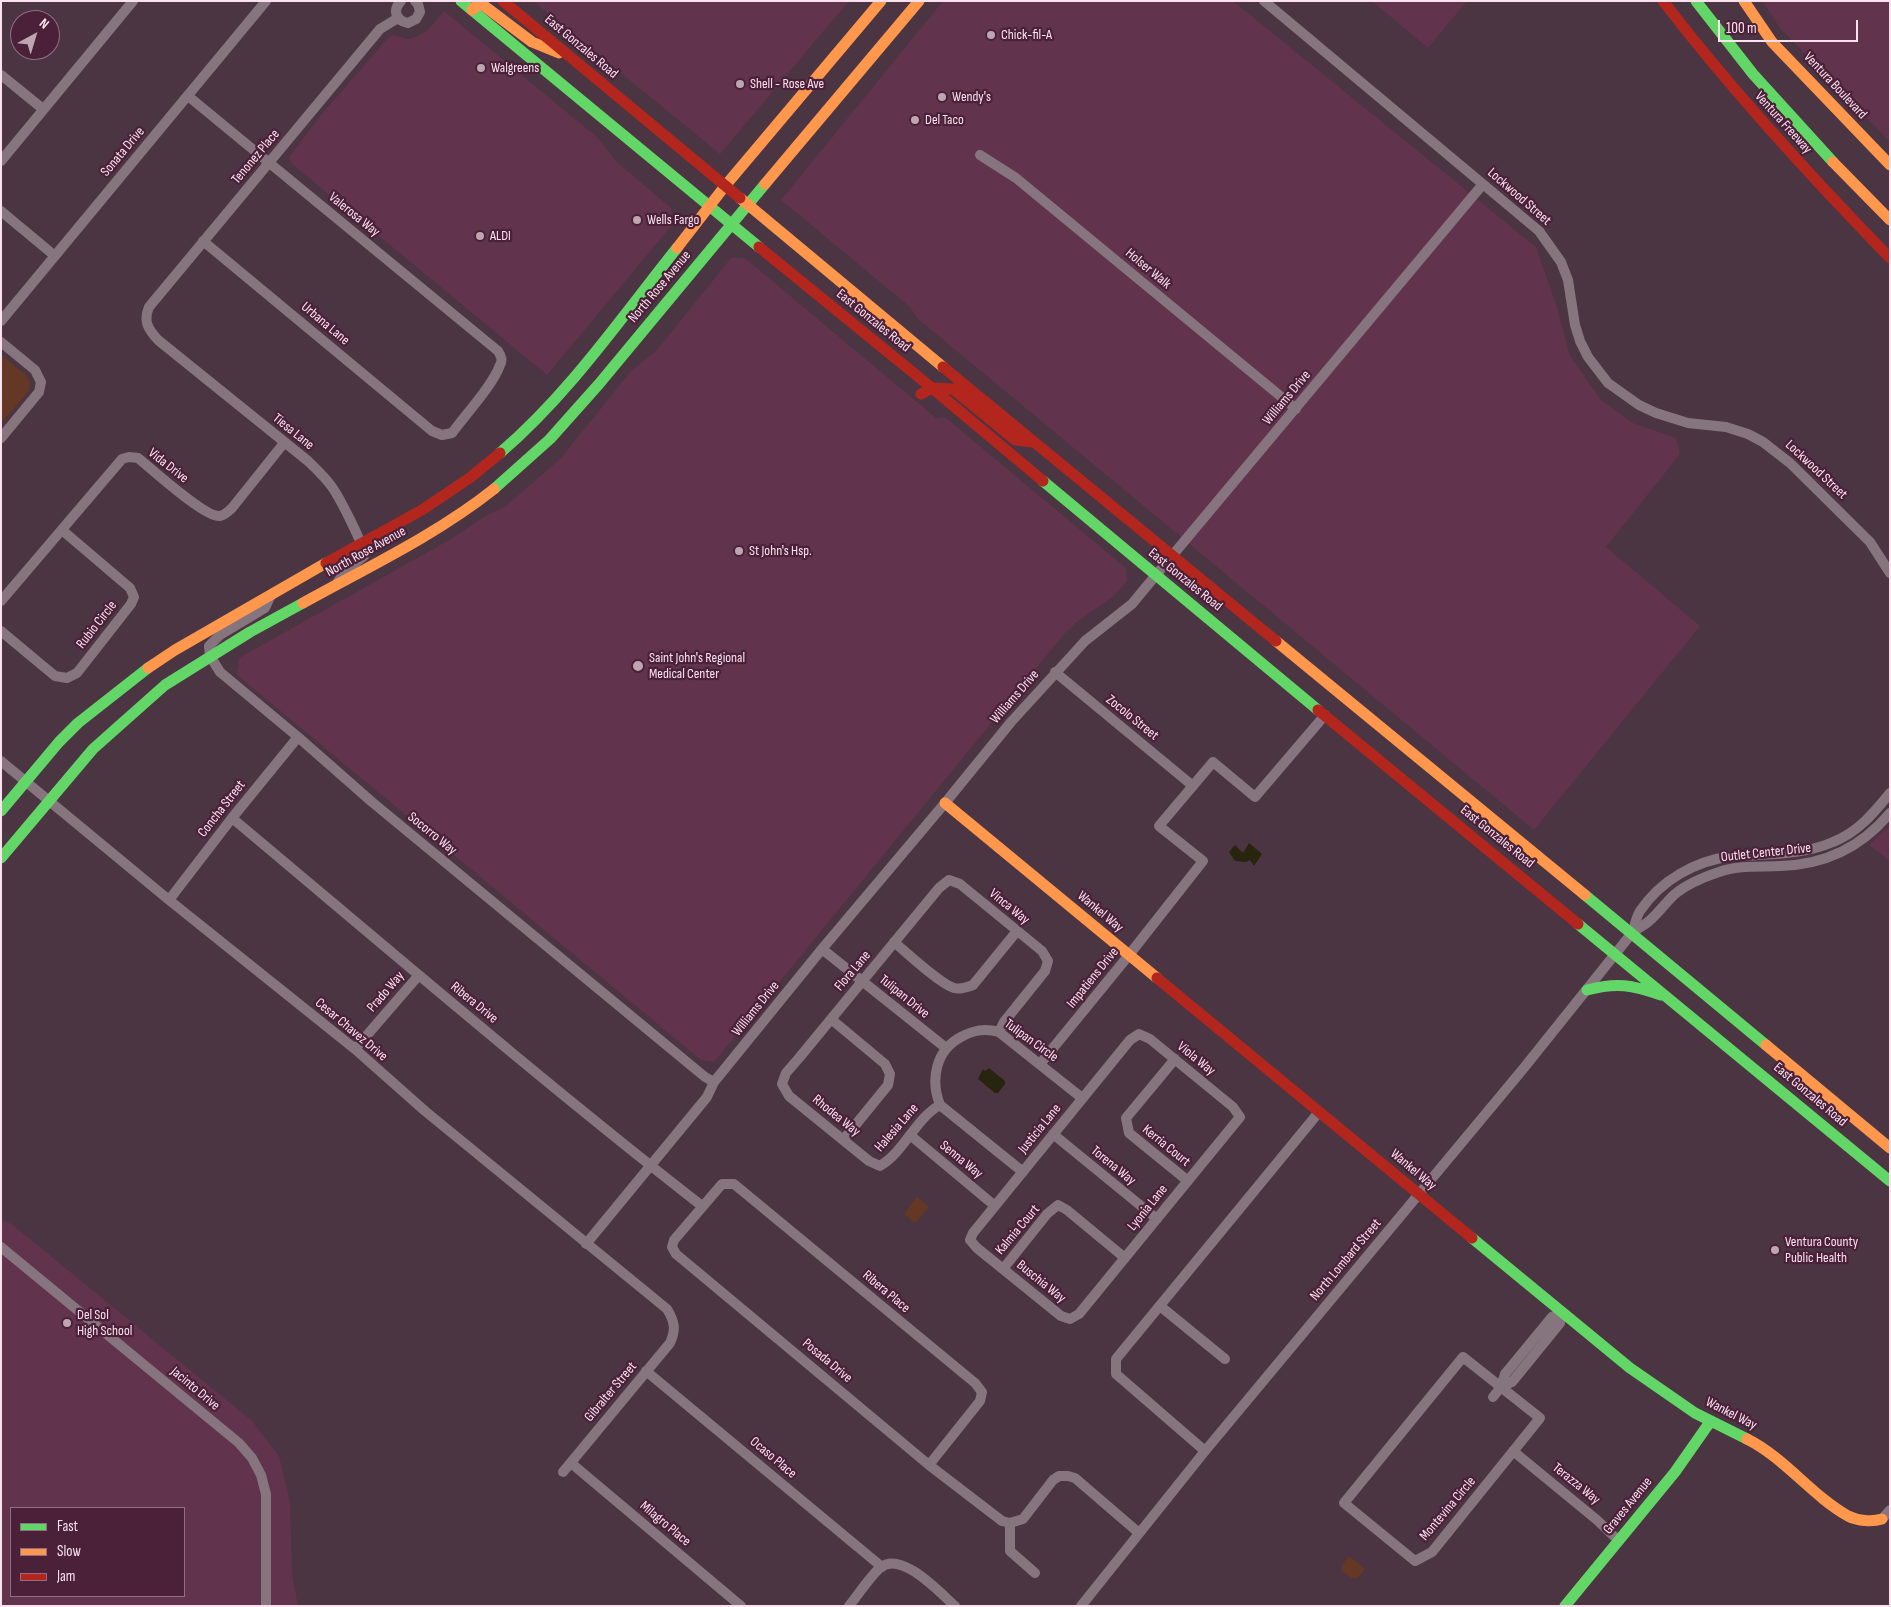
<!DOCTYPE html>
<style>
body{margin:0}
#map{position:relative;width:1891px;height:1607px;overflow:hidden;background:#4b3542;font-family:"Sofia Sans Condensed",sans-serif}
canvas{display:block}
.frame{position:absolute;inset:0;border:2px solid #fce1ef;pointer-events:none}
.legend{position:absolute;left:10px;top:1507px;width:175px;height:90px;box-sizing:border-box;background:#4a2139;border:1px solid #916e82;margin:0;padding:6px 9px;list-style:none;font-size:15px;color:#fce1ef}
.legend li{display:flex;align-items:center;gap:10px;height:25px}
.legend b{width:25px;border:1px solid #916e82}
.north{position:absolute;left:10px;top:10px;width:50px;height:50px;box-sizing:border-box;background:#4a2139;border:1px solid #916e82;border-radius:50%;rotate:39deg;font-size:14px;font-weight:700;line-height:20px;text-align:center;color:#fce1ef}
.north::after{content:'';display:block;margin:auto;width:18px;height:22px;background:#bea5b2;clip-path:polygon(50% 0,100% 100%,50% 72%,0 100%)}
.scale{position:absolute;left:1718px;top:20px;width:140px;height:22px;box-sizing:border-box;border:2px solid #fce1ef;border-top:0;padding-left:6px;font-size:15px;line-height:18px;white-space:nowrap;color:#fce1ef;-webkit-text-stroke:4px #4a2139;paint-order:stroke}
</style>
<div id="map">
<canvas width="1891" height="1607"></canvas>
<div class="frame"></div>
<ul class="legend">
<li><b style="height:6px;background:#63d668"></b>Fast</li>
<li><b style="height:6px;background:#ff974d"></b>Slow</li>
<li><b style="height:6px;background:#b3261e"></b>Jam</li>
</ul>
<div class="north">N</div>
<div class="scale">100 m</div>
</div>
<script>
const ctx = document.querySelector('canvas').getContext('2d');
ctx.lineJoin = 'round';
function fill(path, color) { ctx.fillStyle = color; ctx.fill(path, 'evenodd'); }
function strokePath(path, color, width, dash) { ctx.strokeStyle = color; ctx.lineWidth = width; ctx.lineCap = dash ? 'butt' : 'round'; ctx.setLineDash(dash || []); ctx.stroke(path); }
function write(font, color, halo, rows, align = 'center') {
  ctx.font = font + ' "Sofia Sans Condensed",sans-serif'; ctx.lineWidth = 4.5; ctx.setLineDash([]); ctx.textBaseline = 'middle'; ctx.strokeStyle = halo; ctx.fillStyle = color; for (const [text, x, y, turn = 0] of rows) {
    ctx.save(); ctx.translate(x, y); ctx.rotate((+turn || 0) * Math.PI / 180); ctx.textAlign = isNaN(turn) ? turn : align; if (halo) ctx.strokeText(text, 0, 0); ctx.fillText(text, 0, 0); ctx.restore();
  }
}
fill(new Path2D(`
 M533,1H849L720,154Z
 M943,1H1233L1536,247L1557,307L1570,356L1601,400L1633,423L1676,438L1680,454L1606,547L1700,626L1534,830L917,318L910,307L781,200Z
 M1372,1H1467L1428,48Z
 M1762,1H1890V142L1780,28Z
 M444,11L598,138L617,162L671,208L672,225L547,375L292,164L289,157L321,115L389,37L394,35L408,39L413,38L427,31Z
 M731,258H745L936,418L945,417L1126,568L1127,581L1114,596L1078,621L1065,633L714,1062L701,1060L237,675L239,658L451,539L484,517L506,506L561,458L631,371L657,350Z
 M1890,825V861L1869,845Z
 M1,1219L13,1225L252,1421L279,1456L290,1501L292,1574L298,1606H1ZM11,1508H184V1596H11Z`), '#61334d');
fill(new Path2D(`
 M1,355L26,375L30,382L29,391L1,423Z
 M917,1197L929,1207L915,1223L904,1214Z
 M1349,1556L1365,1569L1358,1578H1351L1342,1571V1565Z`), '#643825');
fill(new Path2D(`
 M1249,843L1262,854L1254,866L1250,860L1246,862L1235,861L1229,852L1235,845L1243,853Z
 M989,1068L1005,1081V1084L998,1093H995L978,1079L983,1069L985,1071Z`), '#28250f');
strokePath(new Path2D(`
 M401,1C392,10 396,21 408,23L416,19L420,12L418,4L415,1
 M1264,1L1539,231L1561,262L1568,280L1575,325L1580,341L1588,357L1608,383L1639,405L1656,413L1688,423L1726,427L1748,434L1763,442L1790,463L1870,542L1890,573
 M1,75L43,109
 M188,96L498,351C501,356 503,360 500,365C493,385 465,415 452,433L442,435L432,431L203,241
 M980,155L1016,178L1296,409
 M1,161L133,1
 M1,211L55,256
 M1,321L266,1
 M1,342L35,370L41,382L39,392L1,438
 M337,583L346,570L364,556C365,546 339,497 332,487C325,477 316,469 308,461L158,340C148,329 143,321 149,307L380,29L398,18
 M270,597L265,608L220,635L209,646L210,656L220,672L298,737L372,802L705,1077L714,1082
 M1,601L122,459L129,457L138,458C152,469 205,518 220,516C225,515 229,511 232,508L284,443
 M1,631L55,676L67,678L77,673L131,604L134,597L130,588L62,530
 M1055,672L1193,786
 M1,761L169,900L355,1049L425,1111L667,1309C675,1322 676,1330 670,1343L563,1472
 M232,818C387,948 542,1081 702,1206
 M169,900L232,818L298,737
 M1632,933C1637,929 1643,926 1648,922C1658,914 1665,903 1675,894C1687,884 1704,877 1719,872C1738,865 1760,867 1780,866C1824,865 1861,848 1890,813
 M894,942C907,953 940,984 954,988C961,990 967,987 973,985L1017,931
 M822,949L946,1048
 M831,1019L885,1064L890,1074L888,1085L844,1139
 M1139,1034L1150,1039L1233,1107L1240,1117L1079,1314L1070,1319L1061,1316L977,1248L970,1240L973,1233L1130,1040Z
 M355,1049L419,975
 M1175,1059L1126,1118L1129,1133L1188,1181
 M1040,1064L1129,955L1203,861L1159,826L1213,762L1255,797L1325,715
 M940,1105C915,1119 905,1151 880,1166L869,1161L789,1096L782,1084L786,1073L799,1058L939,888L949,880L960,884L1042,951L1048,961L1045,971L1004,1022L999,1032
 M1053,1134L1157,1219
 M910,1135L995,1206
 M1023,1172L940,1105C930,1079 936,1050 961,1037C974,1030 985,1028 999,1032L1082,1098
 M586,1244L707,1097L714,1082L822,949L945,803L1011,722L1085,641L1132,604L1146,587L1483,184
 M1,1247L239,1443L252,1458L261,1475L266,1494V1606
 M1003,1269L1047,1214L1058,1205L1067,1210L1125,1258
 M1160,1306L1225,1359
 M1463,1357L1540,1418L1432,1552L1415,1561L1344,1503Z
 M646,1371L882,1567
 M1493,1397L1501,1387L1505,1374L1552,1317L1562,1313L1560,1323L1512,1382L1501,1387
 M1205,1451L1116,1374V1359L1319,1112
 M1513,1451L1597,1520L1619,1541
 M571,1463L741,1606
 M929,1465L980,1401L982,1392L975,1383L734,1184H722L674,1240L672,1247L676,1254L929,1465L1002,1521L1010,1523V1551L1035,1573
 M1882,1519L1890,1510
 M1010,1523L1023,1519L1053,1480L1059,1476H1068L1075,1478L1139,1533
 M849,1606C858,1595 871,1575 881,1567C902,1551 940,1593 955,1606
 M1081,1606L1205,1451L1523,1069L1632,933C1635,926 1636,917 1640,911C1661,880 1695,861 1732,856C1741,855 1750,856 1758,855C1783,854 1810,852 1833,842C1858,832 1873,814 1890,793`), '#86747e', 10);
strokePath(new Path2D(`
 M461,1L759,247
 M1696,1L1753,74L1833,162
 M500,453C569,394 621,318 677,248
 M1043,481L1318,710
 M494,489L550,439L599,384L765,184
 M1,811L59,742L78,723L148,668
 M1,858L93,749L165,685L250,632L303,603
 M1585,895L1766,1045
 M1578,924L1890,1181
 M1587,990C1617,982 1632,985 1661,995
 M1472,1238L1630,1368L1695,1413L1747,1439
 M1565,1606L1675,1472L1710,1422`), '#63d668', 11);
strokePath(new Path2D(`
 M1744,1L1772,42L1890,165
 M472,10L477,5H483L532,42L559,53
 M1833,162L1890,220
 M765,184L919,1
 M740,198L943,367
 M677,248L725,186L881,1
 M303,603C368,567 436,535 494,489
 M1276,641L1585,895
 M148,668L175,650L326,563
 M945,803L1157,978
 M1766,1045L1890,1148
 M1747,1439C1785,1458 1811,1495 1848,1516C1858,1521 1872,1522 1882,1519`), '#ff974d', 11);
strokePath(new Path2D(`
 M503,1L740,198
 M1663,1C1733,92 1810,176 1890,258
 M759,247L932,388L1043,481
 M943,367L1276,641
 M921,394L932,388L953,389L1015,440L1033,442
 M326,563L422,510L471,477L500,453
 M1318,710L1578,924
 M1157,978L1472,1238`), '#b3261e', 11);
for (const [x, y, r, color] of [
 [991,35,5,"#bea5b2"],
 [481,68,5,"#bea5b2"],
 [740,84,5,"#bea5b2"],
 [942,97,5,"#bea5b2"],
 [915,120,5,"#bea5b2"],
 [637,220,5,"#bea5b2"],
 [480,236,5,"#bea5b2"],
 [739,551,5,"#bea5b2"],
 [638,666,6,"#bea5b2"],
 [1775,1250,5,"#bea5b2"],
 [67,1323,5,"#bea5b2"]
]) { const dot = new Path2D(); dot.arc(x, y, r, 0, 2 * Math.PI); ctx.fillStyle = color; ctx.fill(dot); strokePath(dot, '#4a2139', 2); }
write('14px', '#fce1ef', '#4a2139', [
 ["Chick-fil-A",1001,35],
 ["Walgreens",491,68],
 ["Shell - Rose Ave",750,84],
 ["Wendy's",952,97],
 ["Del Taco",925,120],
 ["Wells Fargo",647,220],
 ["ALDI",490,236],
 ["St John's Hsp.",749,551],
 ["Saint John's Regional",649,658],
 ["Medical Center",649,674],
 ["Ventura County",1785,1242],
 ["Public Health",1785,1258],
 ["Del Sol",77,1315],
 ["High School",77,1331]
], 'left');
write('14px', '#fce1ef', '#4a2139', [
 ["East Gonzales Road",581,47,40],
 ["Ventura Boulevard",1835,86,47],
 ["Ventura Freeway",1783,123,48],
 ["Sonata Drive",123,152,-50],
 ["Tenonez Place",256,157,-50],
 ["Lockwood Street",1519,197,41],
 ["Valerosa Way",354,215,39],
 ["Holser Walk",1148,269,40],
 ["North Rose Avenue",660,287,-50],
 ["East Gonzales Road",873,321,39],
 ["Urbana Lane",325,324,40],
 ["Williams Drive",1287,398,-50],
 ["Tiesa Lane",293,432,39],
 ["Vida Drive",168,466,38],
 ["Lockwood Street",1816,470,43],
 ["North Rose Avenue",366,552,-29],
 ["East Gonzales Road",1185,580,39],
 ["Rubio Circle",97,625,-52],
 ["Williams Drive",1015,697,-49],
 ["Zocolo Street",1132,718,39],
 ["Concha Street",222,809,-52],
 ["Socorro Way",432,834,39],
 ["East Gonzales Road",1497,837,39],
 ["Outlet Center Drive",1766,853,-6],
 ["Vinca Way",1009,907,39],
 ["Wankel Way",1100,912,40],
 ["Flora Lane",853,971,-50],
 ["Impatiens Drive",1093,978,-51],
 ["Prado Way",386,992,-49],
 ["Tulipan Drive",904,997,39],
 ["Ribera Drive",474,1003,39],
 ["Williams Drive",756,1009,-51],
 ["Cesar Chavez Drive",351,1030,40],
 ["Tulipan Circle",1031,1041,36],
 ["Viola Way",1196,1059,39],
 ["East Gonzales Road",1810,1095,40],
 ["Rhodea Way",836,1116,39],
 ["Halesia Lane",897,1128,-49],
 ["Justicia Lane",1040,1129,-51],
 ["Kerria Court",1166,1146,39],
 ["Senna Way",961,1160,39],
 ["Torena Way",1113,1166,39],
 ["Wankel Way",1413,1170,40],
 ["Lyonia Lane",1148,1208,-51],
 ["Kalmia Court",1018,1230,-50],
 ["North Lombard Street",1346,1260,-50],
 ["Buschia Way",1041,1282,39],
 ["Ribera Place",886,1292,40],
 ["Posada Drive",827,1361,40],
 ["Jacinto Drive",195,1389,40],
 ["Gibralter Street",611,1392,-50],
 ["Wankel Way",1731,1414,27],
 ["Ocaso Place",773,1458,40],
 ["Terazza Way",1576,1484,39],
 ["Graves Avenue",1628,1506,-51],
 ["Montevina Circle",1448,1509,-50],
 ["Milagro Place",665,1524,40]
]);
</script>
